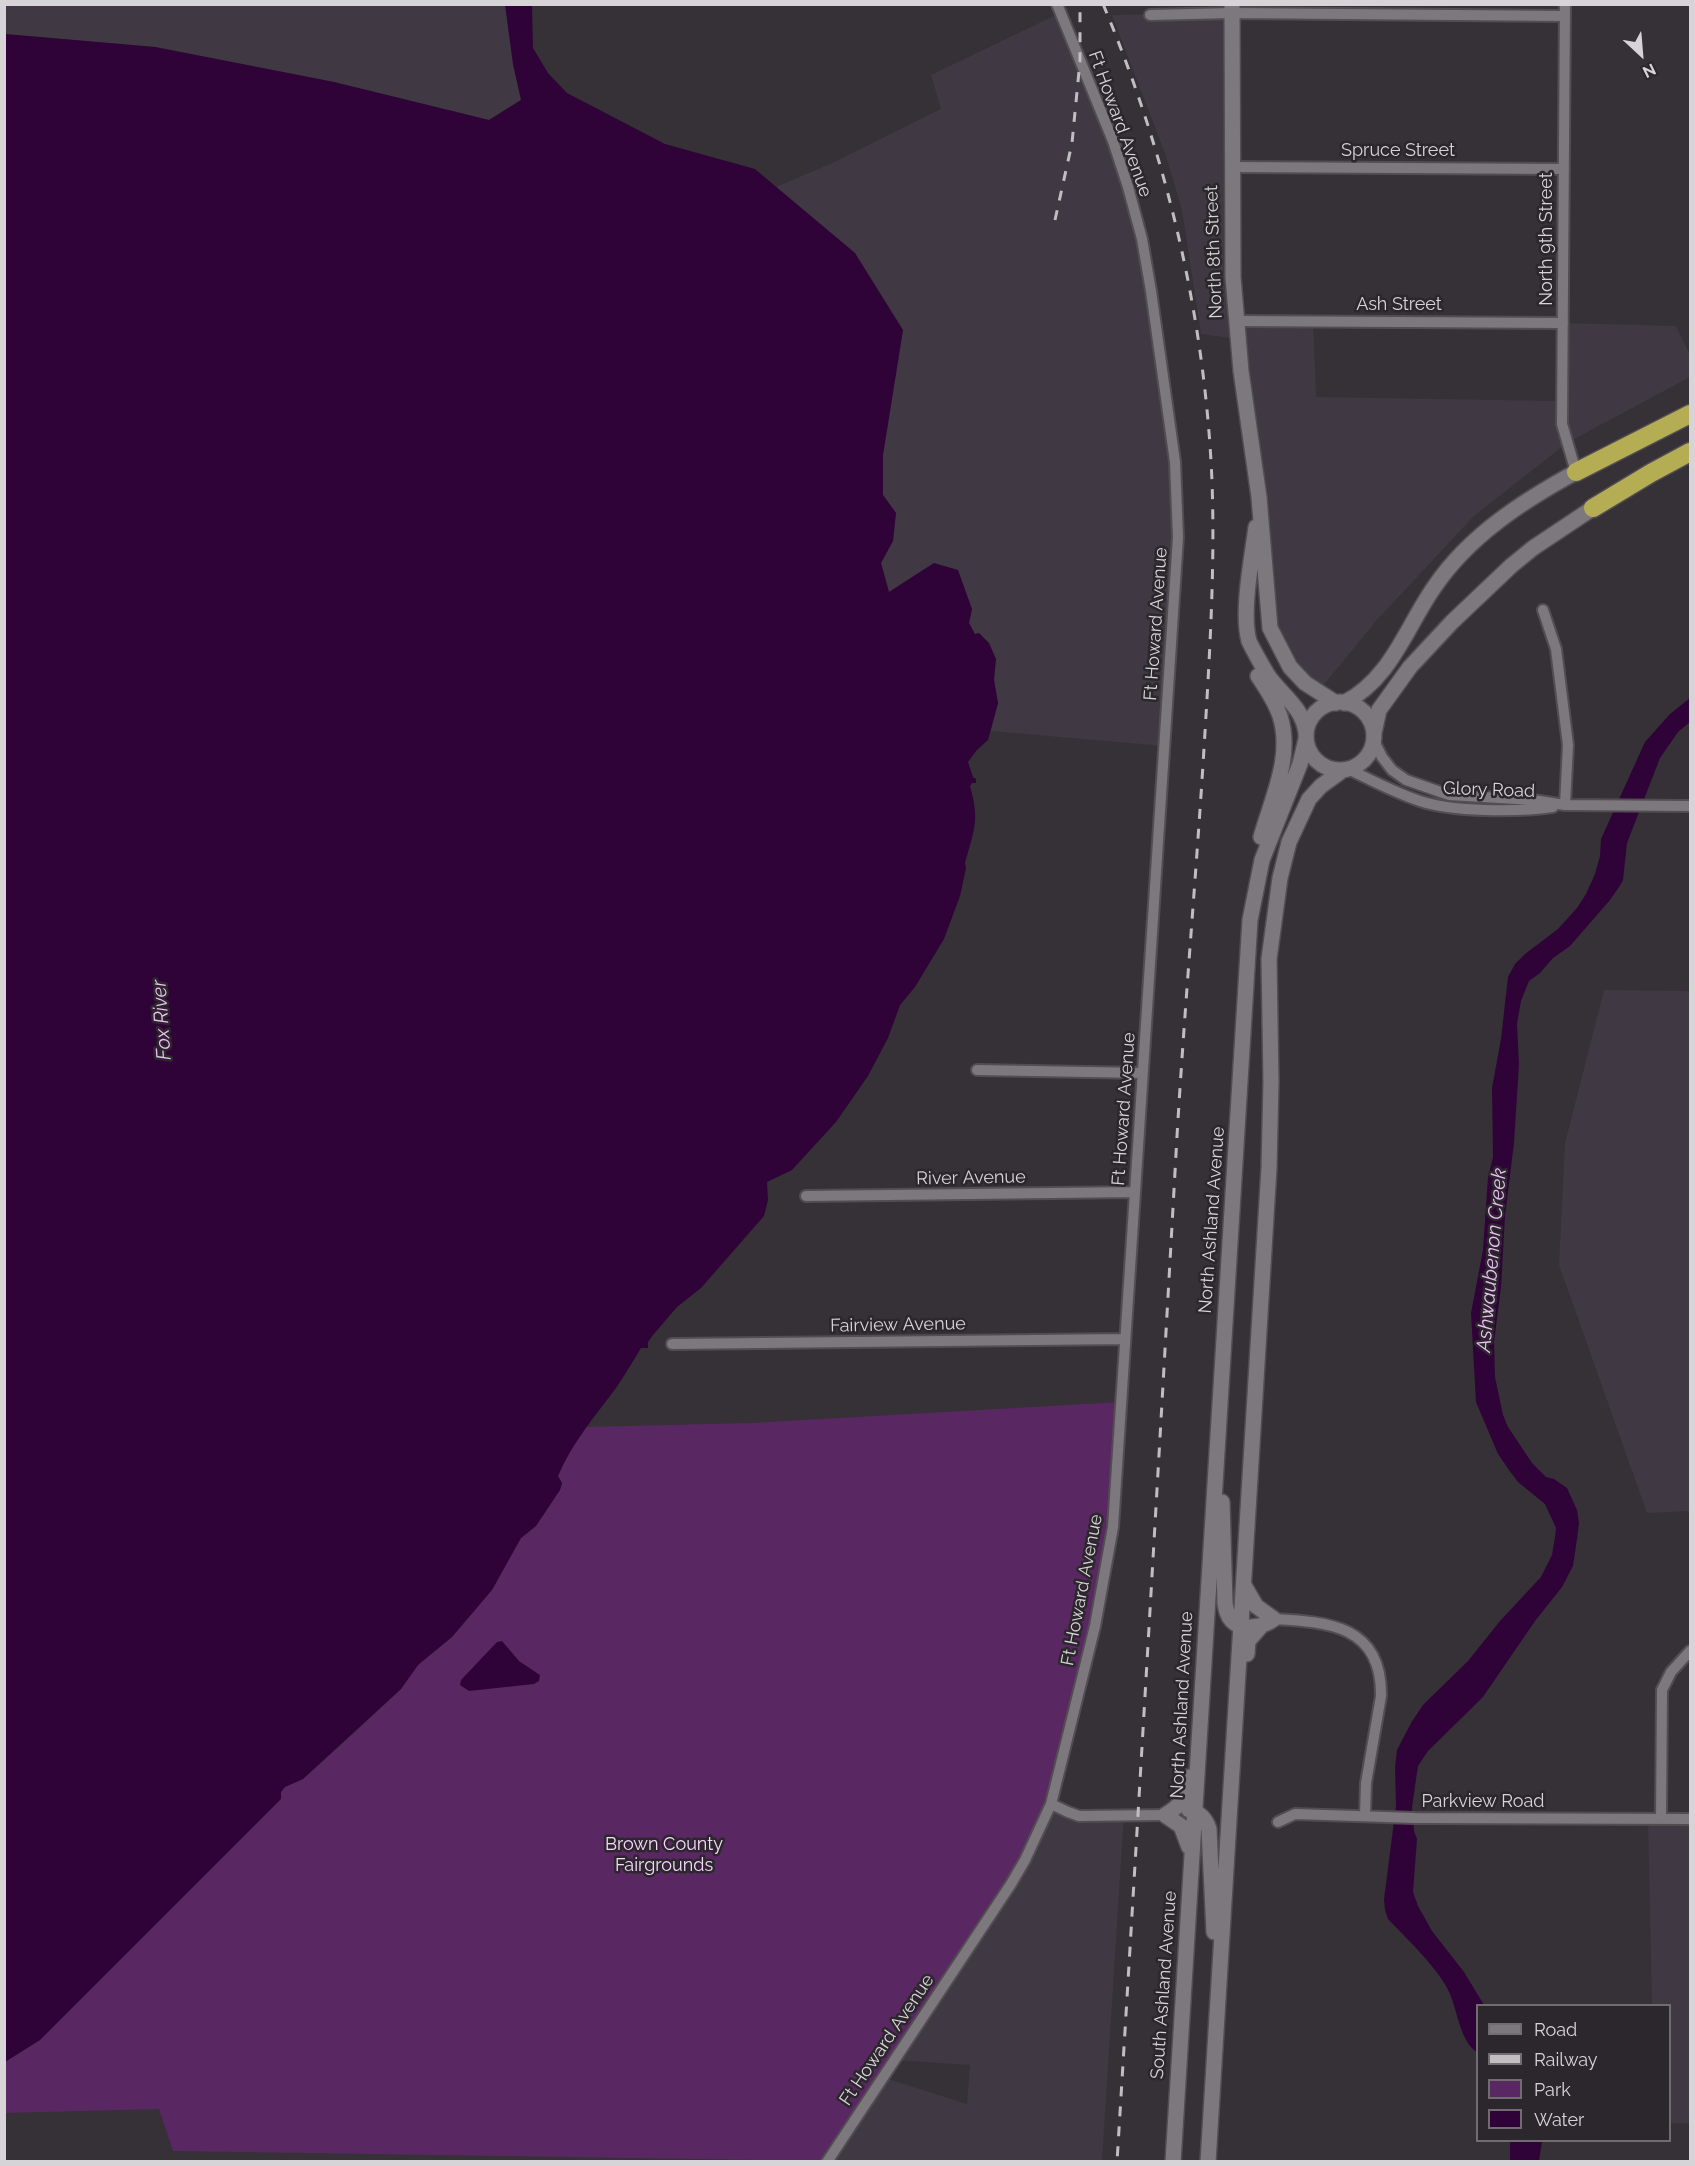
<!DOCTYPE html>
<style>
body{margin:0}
#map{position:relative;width:1695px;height:2166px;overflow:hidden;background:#353136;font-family:Raleway,sans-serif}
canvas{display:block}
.frame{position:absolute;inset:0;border:6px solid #d7d4d7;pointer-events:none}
.legend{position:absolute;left:1476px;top:2004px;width:195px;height:138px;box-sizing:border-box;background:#2b272c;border:2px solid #706c70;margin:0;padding:8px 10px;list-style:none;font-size:18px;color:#d7d4d7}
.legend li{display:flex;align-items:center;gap:12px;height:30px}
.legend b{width:30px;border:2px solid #706c70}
.north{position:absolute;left:1611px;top:24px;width:60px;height:60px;-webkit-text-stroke:4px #2b272c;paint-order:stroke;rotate:154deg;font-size:16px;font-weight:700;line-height:24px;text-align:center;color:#d7d4d7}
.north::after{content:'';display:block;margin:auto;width:21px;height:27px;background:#d7d4d7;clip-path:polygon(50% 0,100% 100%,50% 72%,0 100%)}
</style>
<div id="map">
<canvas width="1695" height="2166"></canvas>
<div class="frame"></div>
<ul class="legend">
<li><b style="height:8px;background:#7c787d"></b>Road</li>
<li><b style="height:8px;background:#c1bec1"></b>Railway</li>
<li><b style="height:16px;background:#592862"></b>Park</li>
<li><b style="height:16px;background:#300338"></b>Water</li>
</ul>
<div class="north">N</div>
</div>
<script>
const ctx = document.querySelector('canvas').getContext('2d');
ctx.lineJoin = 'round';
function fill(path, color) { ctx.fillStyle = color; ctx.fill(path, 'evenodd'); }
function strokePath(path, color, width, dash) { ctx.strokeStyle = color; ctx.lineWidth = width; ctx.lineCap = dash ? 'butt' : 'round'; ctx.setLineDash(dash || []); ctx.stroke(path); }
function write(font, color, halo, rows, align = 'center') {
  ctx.font = font + ' Raleway,sans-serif'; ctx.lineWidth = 5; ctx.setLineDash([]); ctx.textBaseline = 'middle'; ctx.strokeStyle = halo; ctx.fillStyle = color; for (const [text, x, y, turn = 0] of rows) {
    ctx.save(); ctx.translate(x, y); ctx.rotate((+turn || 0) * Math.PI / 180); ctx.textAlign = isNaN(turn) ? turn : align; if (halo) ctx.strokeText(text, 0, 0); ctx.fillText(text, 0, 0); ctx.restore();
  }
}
fill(new Path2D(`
 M4,5H517L513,64L521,100L489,120L334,82L156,47L5,34Z
 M1060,13L1128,187L1169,412L1178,537L1164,746L991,731L998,703L994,680L996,659L975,635L969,623L972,609L934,563L889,592L881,563L893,541L896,513L883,495V455L903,330L776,187L830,164L941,109L931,75Z
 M1232,13L1236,320L1313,321L1316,397L1562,401L1563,323L1676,326L1690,355V377L1567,443L1474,516L1376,621L1318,692L1277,643L1237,339L1201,334L1182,210L1166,156L1112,15Z
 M1604,990L1690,991V1511L1647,1513L1559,1265L1565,1143Z
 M1051,1804L1068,1812L1124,1814L1102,2161L827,2162L882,2077L967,2104L970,2065L892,2060Z
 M1648,1819H1690V2123H1670V2006L1652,2005Z`), '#403842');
fill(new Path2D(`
 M1121,1402L1113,1527L1051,1804L1025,1860L827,2161L173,2151L159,2109L5,2113V2062L40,2040L281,1799L280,1792L285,1787L303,1779L353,1734L401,1689L418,1665L452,1637L492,1590L521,1538L536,1526L560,1490L562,1483L558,1476L565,1459L586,1427L751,1423Z`), '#592862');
fill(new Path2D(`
 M505,5H532L533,48L548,73L567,93L665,144L755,169L855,253L903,330L883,455V495L896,513L893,541L881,563L889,592L934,563L958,570L972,609L969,623L975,634L979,633L989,643L996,659L994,680L998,703L988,740L976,751L968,762L973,777L976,779V783H972L970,786C980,821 974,830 965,863L966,868L960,896L944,939L915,987L900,1005L888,1038L868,1076L836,1122L792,1170L767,1182L768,1200L764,1216L701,1288L677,1307L653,1335L648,1342V1348H641C633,1361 625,1375 616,1388C595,1416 572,1443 558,1476L562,1483L560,1490L536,1526L521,1538L492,1590L452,1637L418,1665L401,1689L303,1779L285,1787L281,1792V1799L40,2040L5,2062V34L155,47L334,82L489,120L521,100L513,64Z
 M1690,698V722L1678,732L1660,758L1627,843L1623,880L1619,887L1610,900L1570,946L1553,958L1540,973L1529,981L1521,1001L1517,1024L1519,1064L1514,1143L1505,1216L1501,1287L1494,1342L1495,1377L1503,1415L1508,1427L1532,1463L1546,1477L1554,1479L1567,1488L1577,1510L1579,1523L1577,1539L1573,1566L1562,1587L1535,1621L1483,1697L1428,1751L1418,1766L1412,1807L1414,1831L1417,1839L1413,1892L1418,1906L1432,1931L1464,1972L1484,2005L1478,2006L1477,2052C1461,2043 1457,2010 1450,1994C1441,1971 1406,1938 1388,1919L1385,1910L1384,1899L1396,1806L1395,1767L1397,1750L1411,1723L1423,1705L1468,1661L1500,1621L1541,1577L1552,1555L1555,1537L1556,1528L1545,1504L1518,1482L1509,1470L1498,1454L1476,1402L1471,1313L1483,1250L1488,1177L1493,1157L1492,1088L1501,1039L1508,977L1515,964L1525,954L1558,929L1577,908L1586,894L1595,874L1600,856L1601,839L1645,742L1670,714Z
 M502,1641L519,1661L540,1675L539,1681L534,1684L469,1691L460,1685L461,1680L497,1642Z
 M1510,2141H1542L1539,2161H1510Z`), '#300338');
const street = new Path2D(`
 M1565,4L1562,424L1576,472
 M1150,15L1232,13L1565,16
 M1232,167L1564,169
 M1236,321L1563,323
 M1543,610L1556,649L1568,745L1565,805
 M1374,741L1382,757L1392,770L1406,780L1449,795L1533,800L1565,805L1690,806
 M1348,769C1371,780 1395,793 1420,801C1452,812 1518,812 1553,807
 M977,1070L1143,1073
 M806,1196L1135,1192
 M672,1344L1125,1339
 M1274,1619C1328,1622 1382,1625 1381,1696L1366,1783L1365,1816
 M1051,1804L1068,1812L1079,1816L1165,1815
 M1661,1819L1662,1690L1671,1672L1690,1651
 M1278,1822L1295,1814L1415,1818L1690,1819
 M827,2162L1011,1884L1025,1860L1051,1804L1095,1626L1113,1527L1178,537L1175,462L1151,291L1142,239L1128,187L1113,141L1057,4`);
const secondary = new Path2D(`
 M1232,4L1233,277L1241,371L1259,497L1270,628L1290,667L1305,683L1336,703
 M1256,527C1252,558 1241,612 1249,641C1251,646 1265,671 1269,677C1283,696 1303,708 1306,733
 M1258,676C1266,688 1275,701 1280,716C1293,756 1272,798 1261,837
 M1306 736a34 34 0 1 1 68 0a34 34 0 1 1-68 0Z
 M1344,703C1392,678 1406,627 1435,586C1470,535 1523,501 1576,472
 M1374,733L1379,710L1410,667L1452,622L1511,566L1533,548L1593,508
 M1222,1502L1225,1603C1226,1609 1227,1616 1232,1621C1242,1631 1264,1627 1274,1619L1256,1606L1245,1587
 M1247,1654L1248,1641L1262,1625
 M1189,1810C1199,1812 1206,1819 1209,1829L1214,1932
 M1189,1847L1181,1826L1165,1815C1181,1806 1188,1796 1189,1777
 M1173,2162L1250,920L1262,860L1300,764L1306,739
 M1208,2162L1269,1168L1271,1082L1269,959L1280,878L1289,842L1309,799L1321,786L1343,770`);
const highway = new Path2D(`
 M1576,472L1690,414
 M1593,508L1651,473L1690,452`);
strokePath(street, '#514d51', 14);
strokePath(secondary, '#514d51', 18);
strokePath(highway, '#514d51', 21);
strokePath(street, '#7c787d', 10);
strokePath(secondary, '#7c787d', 15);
strokePath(highway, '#b5ad54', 18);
strokePath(new Path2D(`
 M1103,4C1167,156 1205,317 1212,481C1215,565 1210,649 1205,732C1197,867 1185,1001 1177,1136C1158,1478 1138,1820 1117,2162
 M1055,220L1072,143L1080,61V4`), '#c1bec1', 3, [10, 10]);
write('18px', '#d7d4d7', '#2b272c', [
 ["Ft Howard Avenue",1120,124,70],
 ["Spruce Street",1398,151],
 ["North 9th Street",1547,239,-90],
 ["North 8th Street",1214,252,-92],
 ["Ash Street",1399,305],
 ["Ft Howard Avenue",1156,624,-86],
 ["Glory Road",1489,790,2],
 ["Ft Howard Avenue",1124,1109,-86],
 ["River Avenue",971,1178,-1],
 ["North Ashland Avenue",1212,1220,-86],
 ["Fairview Avenue",898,1325,-1],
 ["Ft Howard Avenue",1082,1590,-79],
 ["North Ashland Avenue",1182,1705,-87],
 ["Parkview Road",1483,1802],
 ["South Ashland Avenue",1164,1985,-86],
 ["Ft Howard Avenue",887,2040,-56]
]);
write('18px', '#f8d7fe', '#2b272c', [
 ["Brown County",664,1845],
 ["Fairgrounds",664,1866]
]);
write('italic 20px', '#f0bff9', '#2b272c', [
 ["Fox River",162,1020,-94],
 ["Ashwaubenon Creek",1492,1260,-85]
]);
</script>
